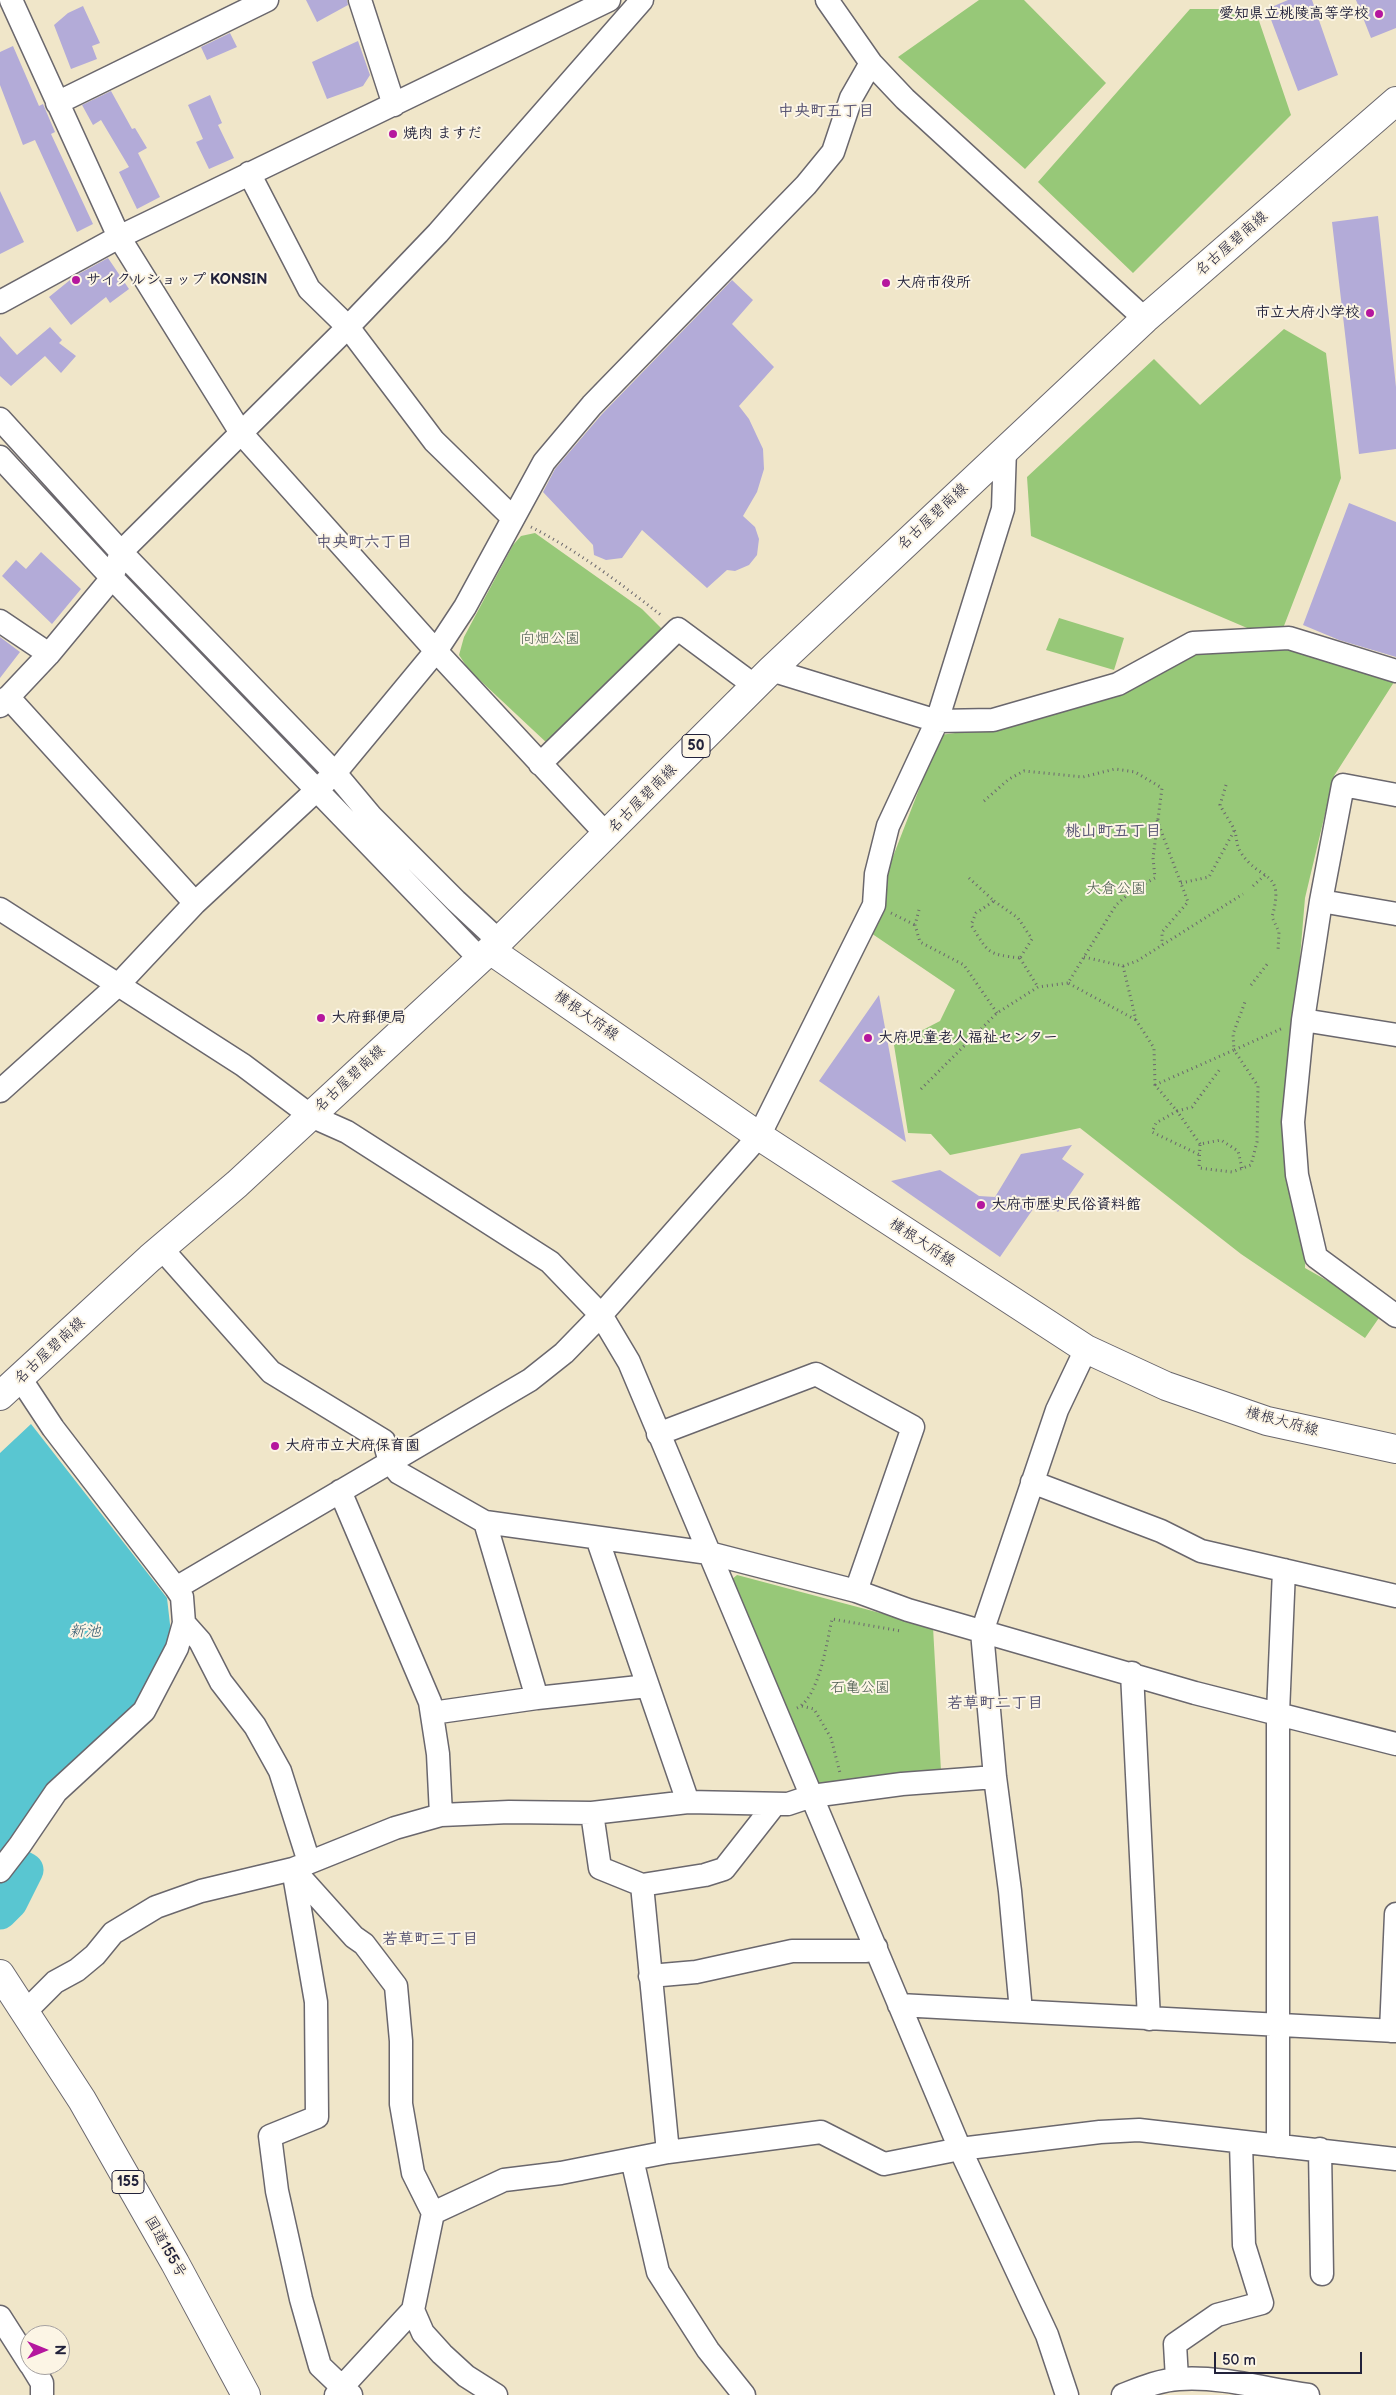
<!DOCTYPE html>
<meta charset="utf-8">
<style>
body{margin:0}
#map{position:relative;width:1396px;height:2395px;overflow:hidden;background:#f0e6c9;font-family:"Balsamiq Sans",sans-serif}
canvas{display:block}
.north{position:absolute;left:20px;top:2325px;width:50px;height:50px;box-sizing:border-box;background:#fcf5e5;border:1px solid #a5a1a1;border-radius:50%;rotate:90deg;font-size:14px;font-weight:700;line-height:20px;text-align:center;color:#22223b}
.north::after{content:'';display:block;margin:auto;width:18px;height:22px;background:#b5179e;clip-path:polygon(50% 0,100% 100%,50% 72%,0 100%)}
.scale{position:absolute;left:1214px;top:2352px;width:148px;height:22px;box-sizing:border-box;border:2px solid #22223b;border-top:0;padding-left:6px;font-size:15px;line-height:18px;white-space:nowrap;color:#22223b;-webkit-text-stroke:4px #fcf5e5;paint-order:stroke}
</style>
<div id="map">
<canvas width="1396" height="2395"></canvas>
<div class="north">N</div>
<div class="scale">50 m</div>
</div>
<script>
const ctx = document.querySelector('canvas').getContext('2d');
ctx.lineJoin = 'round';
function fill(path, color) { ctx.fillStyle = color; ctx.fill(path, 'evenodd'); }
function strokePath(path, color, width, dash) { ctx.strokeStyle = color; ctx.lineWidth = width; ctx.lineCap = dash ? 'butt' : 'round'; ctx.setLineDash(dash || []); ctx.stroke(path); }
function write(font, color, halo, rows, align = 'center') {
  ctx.font = font + ' "Balsamiq Sans","Klee One",sans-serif'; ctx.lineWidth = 4; ctx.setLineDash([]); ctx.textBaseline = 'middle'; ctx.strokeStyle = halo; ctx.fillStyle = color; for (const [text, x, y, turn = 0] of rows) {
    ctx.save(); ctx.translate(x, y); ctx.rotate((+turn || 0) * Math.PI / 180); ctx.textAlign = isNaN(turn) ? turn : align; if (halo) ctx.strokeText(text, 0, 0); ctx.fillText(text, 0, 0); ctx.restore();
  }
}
fill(new Path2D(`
 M979,0H1024L1106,83L1025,169L898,57Z
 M1190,9H1255L1291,115L1133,273L1038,182Z
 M1284,329L1326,353L1341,478L1282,631L1266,636L1031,536L1027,477L1154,359L1200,405Z
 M535,533L642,609L666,633L548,744L469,670L459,655L464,637L513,545L521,536Z
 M1059,618L1124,638L1114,670L1046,650Z
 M1287,644L1396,679L1334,776L1305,898L1294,1029L1306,1230L1305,1268L1383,1312L1365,1338L1241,1254L1080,1128L950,1155L931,1134L908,1133L894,1045L940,1021L955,990L865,929L940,735L993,728L1194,649Z
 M737,1575L933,1627L941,1771L820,1789L731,1580Z`), '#97c878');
fill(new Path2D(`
 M31,1424L167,1598L171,1633L164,1667L125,1722L74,1762L0,1851V1453Z`), '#59c6d1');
strokePath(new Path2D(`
 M0,1912L10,1902L26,1870L15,1864L1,1850`), '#59c6d1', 35);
fill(new Path2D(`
 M306,0H347L348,5L317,22Z
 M1288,0H1312L1338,75L1298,91L1267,9Z
 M1356,0H1396V28L1371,38Z
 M83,6L100,43L92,46L97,59L71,69L54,25L68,13Z
 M230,33L237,47L207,60L201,47Z
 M358,41L370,75L363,86L327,99L312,62Z
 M13,46L39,106L43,104L55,132L51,134L93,224L77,232L35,140L23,145L0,85V52Z
 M111,91L132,129L135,128L147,148L138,153L160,197L137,209L119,172L129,167L101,120L93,125L82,105Z
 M210,95L222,123L218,125L234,158L209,169L196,142L203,139L188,105Z
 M0,191L24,242L0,254Z
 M1378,216L1396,387V449L1359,454L1332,222Z
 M108,258L129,289L110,303L106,297L71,325L49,297L75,276Z
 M732,280L753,300L732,324L774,367L739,406L749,419L763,449L764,469L757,492L743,516L755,527L759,539L757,555L749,565L735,571L727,570L707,588L642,530L622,558L606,560L594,555L593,545L543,492L555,469L602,414Z
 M50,327L62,340L59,343L76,356L61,373L45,356L11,386L0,376V336L17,355Z
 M1349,503L1396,522V657L1339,640L1303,625Z
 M41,552L81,589L52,624L2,576L16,560L26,569Z
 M0,637L20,652L0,678Z
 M879,995L906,1142L819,1081Z
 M1072,1145L1062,1159L1084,1174L1058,1212L1040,1199L1000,1257L891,1181L940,1170L979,1196L995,1197L1021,1154Z`), '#b3abd8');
const minor = new Path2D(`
 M11,0L119,237L241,433L436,651L607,835
 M360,0L394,105
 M827,0L871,63L905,99L1145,319
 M57,103L267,0
 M249,173L309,289L348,327L434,441L513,518
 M0,302L119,237L609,0
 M0,419L121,552L335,773L371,816L456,901L499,941
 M0,457L112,578L480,959
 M0,621L49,654
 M771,670L937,721L993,720L1118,684L1193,643L1289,638L1396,671
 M0,706L49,654L112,578L121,552L348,327L438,233L642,0
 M540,764L678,629L755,686
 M1396,795L1343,785L1321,901L1303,1020L1293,1122L1297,1175L1316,1257L1396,1316
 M1321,901L1396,914
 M195,903L335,773L436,651L465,607L544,462L592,405L806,185L833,152L851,98L871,63
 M0,909L243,1065L311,1116L347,1132L550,1262L601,1315L629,1362L960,2149L1047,2335L1067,2395
 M1303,1020L1396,1035
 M0,1091L118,985L195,903L8,697
 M161,1248L271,1372L384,1441L390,1462L399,1473L485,1522L709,1553L856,1591L908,1610L1195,1693L1396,1744
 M658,1434L816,1374L913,1427L856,1591
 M1032,1482L1161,1531L1201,1551L1396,1596
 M340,1491L430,1702L438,1754L441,1815
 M485,1522L537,1698
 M597,1538L688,1802
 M176,1588L530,1380L564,1353L601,1315L759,1136L874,905L876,874L888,826L937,721L1003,509L1005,449
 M184,1623L200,1641L221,1682L255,1726L280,1771L309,1862
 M1132,1673L1149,2019
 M432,1713L537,1698L648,1686
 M592,1813L600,1868L642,1885L668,2152L632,2159L658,2272L708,2350L744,2395
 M293,1869L354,1937L364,1944L396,1986L401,2041V2104L413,2173L433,2213L413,2310L423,2333L442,2354L466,2376L496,2395
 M293,1869L316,2002L317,2117L270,2136L277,2191L301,2299L320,2366L342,2387L336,2395
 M0,1871L20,1845L56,1792L144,1711L177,1648L184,1623L182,1597L176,1588L53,1428L20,1378
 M642,1885L705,1875L724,1869L775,1804
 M650,1976L696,1972L792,1951H866L876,1947
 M899,2005L1396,2031
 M26,2011L55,1982L77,1970L95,1955L113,1933L156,1907L201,1891L293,1869L395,1828L441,1815L509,1812L592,1813L688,1802L788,1804L812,1796L902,1784L995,1777
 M1021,2011L1010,1891L995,1777L982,1632L1057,1410L1086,1349
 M1391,2031L1396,1914
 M1278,2146V1713L1284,1570
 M1320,2149L1322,2274
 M668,2152L821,2132L884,2164L960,2149L1100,2132L1139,2130L1396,2159
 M433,2213L504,2180L561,2173L632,2159
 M0,2317L30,2364
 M31,2365L42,2383V2395
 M1177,2379L1175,2344L1217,2315L1262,2303L1244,2245L1241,2143
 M351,2395L342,2387L413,2310
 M1123,2395C1141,2388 1160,2380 1179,2379C1222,2376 1265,2389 1308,2395`);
const major = new Path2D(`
 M490,950L759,1136L1086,1349L1166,1386L1267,1421L1396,1449
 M0,1396L150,1258L237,1184L490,950L771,670L1145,319L1396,101`);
const highway = new Path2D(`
 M0,1974L82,2100L175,2263L246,2395`);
strokePath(minor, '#6a676d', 25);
strokePath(major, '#6a676d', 30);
strokePath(highway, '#6a676d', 30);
strokePath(new Path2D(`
 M531,527C578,551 620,583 662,616
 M1226,785L1220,805C1224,813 1230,821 1234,829C1237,836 1236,845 1240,851C1259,883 1286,868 1272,917L1279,932L1278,951
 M984,801L1009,779L1024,771L1083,777L1115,769L1135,772L1162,788L1153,858L1155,878L1133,890L1116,905L1068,983L1136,1020
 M1157,820L1188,902L1162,932V945
 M969,878L994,901L976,913L971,925C989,953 986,954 1020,958
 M1181,883L1209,877L1234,831
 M1253,886L1266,874
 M994,901L1018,918L1032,939L1020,958
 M919,910L915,925L920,942L964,965L997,1013
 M891,913L915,925
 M1084,957L1123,966L1137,961L1243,894
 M1020,958L1038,987
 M1123,966L1136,1020L1154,1048L1155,1085L1177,1111L1192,1107L1220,1069
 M1251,985L1268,963
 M1155,1085L1234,1050L1233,1034L1245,1002
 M921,1089L997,1013L1038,987L1068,983
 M1200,1144L1177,1111L1156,1123L1152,1132L1200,1155
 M1242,1168L1238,1151L1221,1140L1200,1144L1199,1168L1232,1172L1251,1165L1257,1142L1258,1086L1234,1050L1283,1028
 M802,1706L814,1709L831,1738L840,1773
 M797,1708C819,1698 827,1641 832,1619L901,1631`), '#6a676d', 3, [1, 4]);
strokePath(minor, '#fff', 22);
strokePath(major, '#fff', 28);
strokePath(highway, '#fff', 28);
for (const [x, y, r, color] of [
 [1379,14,5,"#b5179e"],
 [393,134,5,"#b5179e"],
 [76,280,5,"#b5179e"],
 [886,283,5,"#b5179e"],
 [1370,313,5,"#b5179e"],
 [321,1018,5,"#b5179e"],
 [868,1038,5,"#b5179e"],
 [981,1205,5,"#b5179e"],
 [275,1446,5,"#b5179e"]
]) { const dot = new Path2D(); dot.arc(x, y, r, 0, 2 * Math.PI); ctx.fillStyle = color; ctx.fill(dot); strokePath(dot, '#fcf5e5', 2); }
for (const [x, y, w] of [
 [696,746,28],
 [128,2182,32]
]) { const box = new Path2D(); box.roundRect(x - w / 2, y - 11.5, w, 23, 4); ctx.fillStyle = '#fcf5e5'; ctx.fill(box); strokePath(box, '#22223b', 1); }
write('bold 14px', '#22223b', null, [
 ["50",696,746],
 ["155",128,2182]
]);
write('bold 15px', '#22223b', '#fcf5e5', [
 ["愛知県立桃陵高等学校",1369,14,"right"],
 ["焼肉 ますだ",403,134],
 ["サイクルショップ KONSIN",86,280],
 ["大府市役所",896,283],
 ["市立大府小学校",1360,313,"right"],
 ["大府郵便局",331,1018],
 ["大府児童老人福祉センター",878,1038],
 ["大府市歴史民俗資料館",991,1205],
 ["大府市立大府保育園",285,1446]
], 'left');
write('15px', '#22223b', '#fcf5e5', [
 ["名古屋碧南線",1232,244,-41],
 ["名古屋碧南線",933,517,-43],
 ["名古屋碧南線",643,799,-45],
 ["横根大府線",586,1016,35],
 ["名古屋碧南線",350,1079,-43],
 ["横根大府線",922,1243,33],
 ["名古屋碧南線",50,1351,-43],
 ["横根大府線",1282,1422,15],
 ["国道155号",165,2247,60]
]);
write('15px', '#4b5c50', '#fcf5e5', [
 ["向畑公園",550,639],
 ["大倉公園",1116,889],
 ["石亀公園",860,1688]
]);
write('bold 16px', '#555272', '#fcf5e5', [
 ["中央町五丁目",826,112],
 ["中央町六丁目",364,543],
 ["桃山町五丁目",1113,832],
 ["若草町二丁目",995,1704],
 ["若草町三丁目",430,1940]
]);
write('italic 16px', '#355b70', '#fcf5e5', [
 ["新池",85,1632]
]);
</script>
